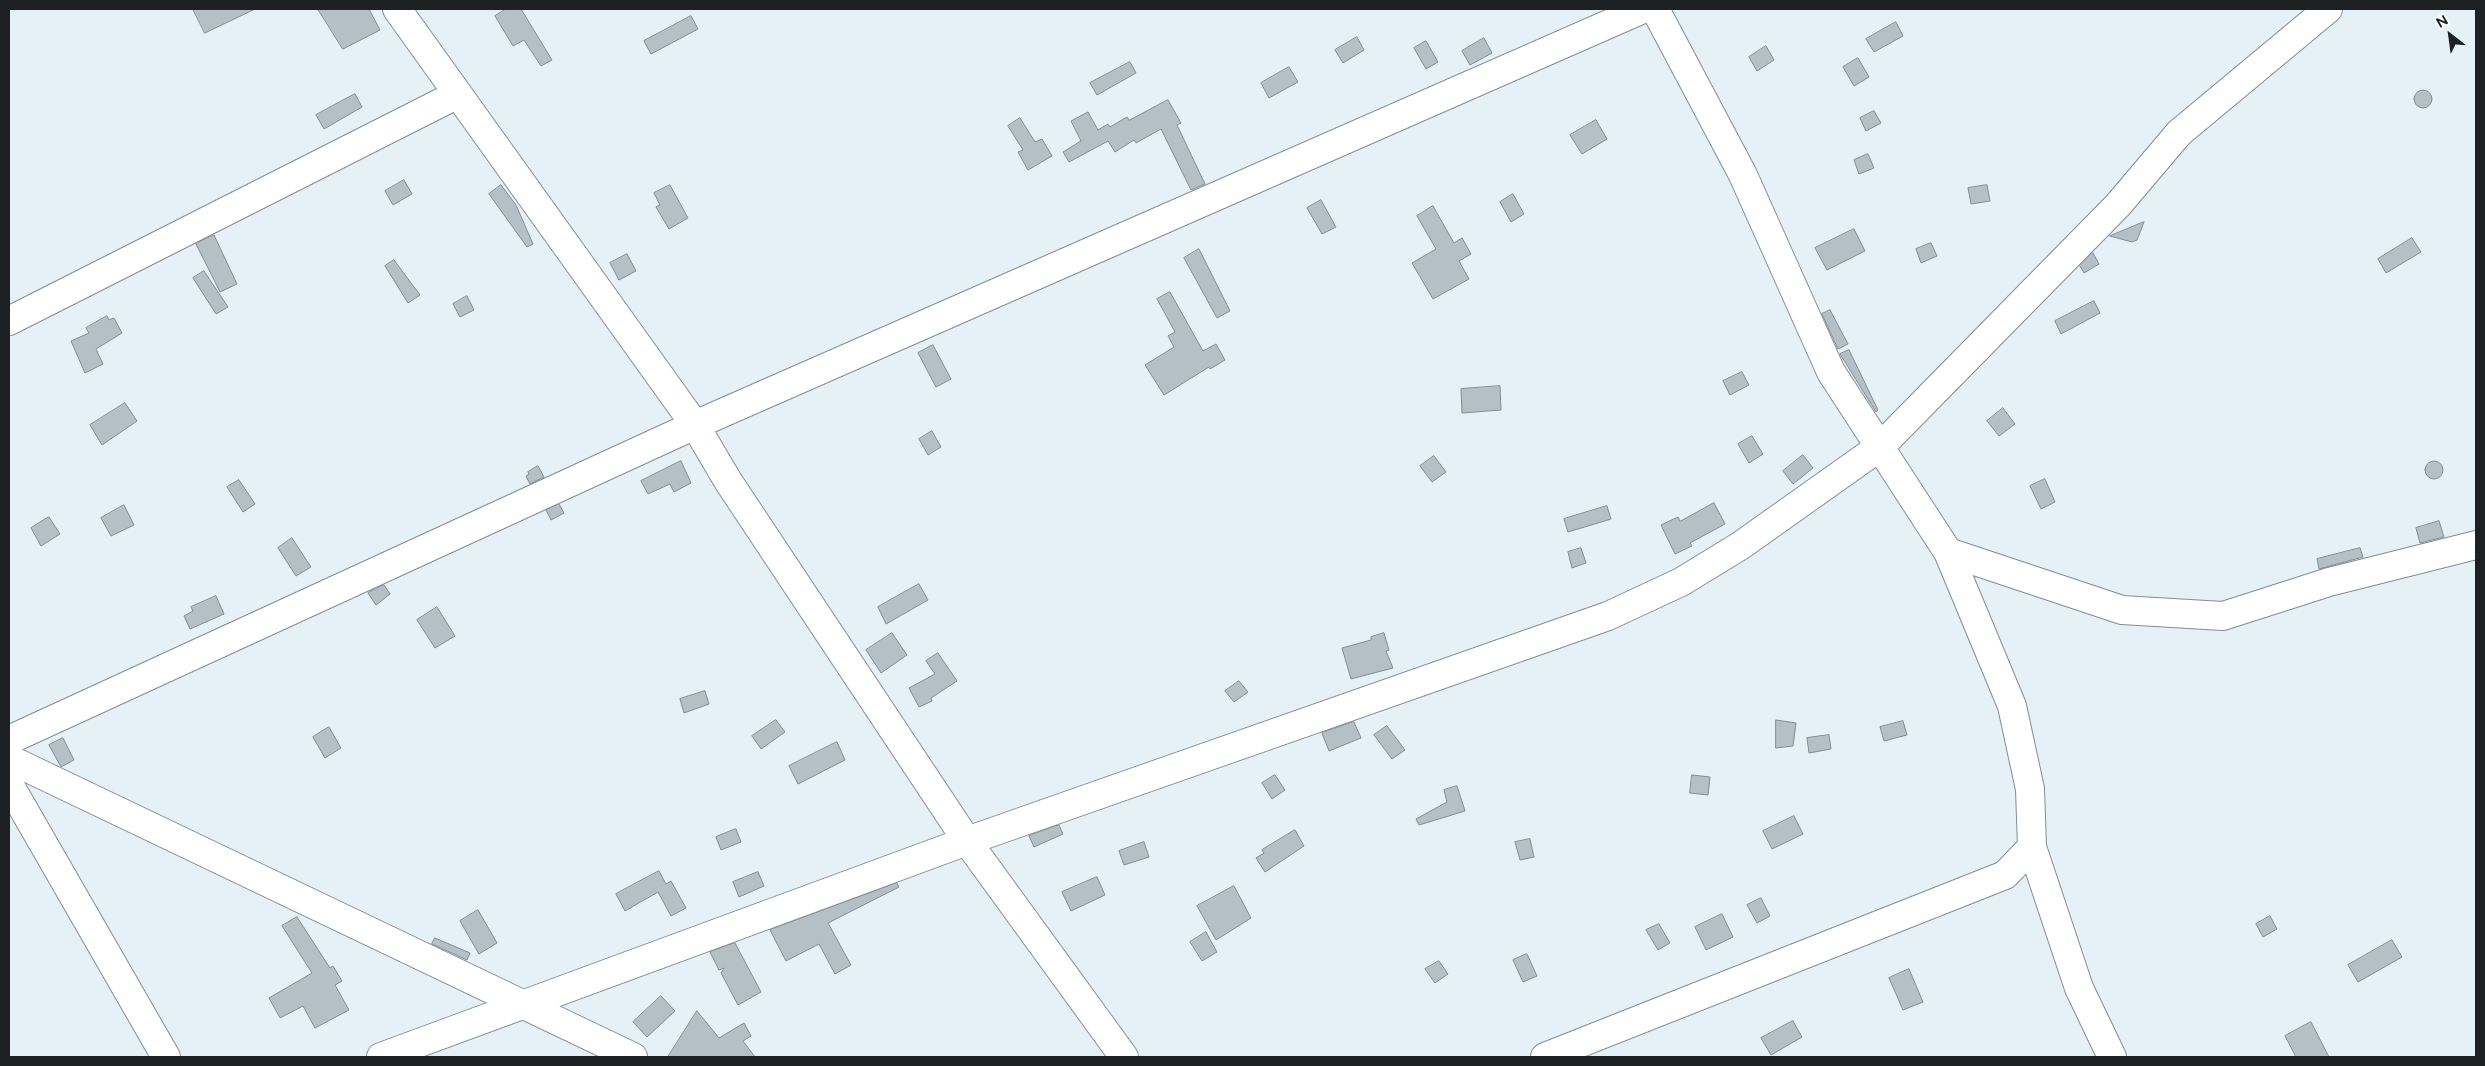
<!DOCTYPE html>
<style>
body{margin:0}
#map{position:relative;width:2485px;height:1066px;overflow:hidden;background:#e6f0f7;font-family:Figtree,sans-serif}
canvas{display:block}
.frame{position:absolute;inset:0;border:10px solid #1d2123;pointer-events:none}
.north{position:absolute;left:2425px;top:10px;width:50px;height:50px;-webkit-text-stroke:4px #fafcfe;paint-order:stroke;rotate:330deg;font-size:14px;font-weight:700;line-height:20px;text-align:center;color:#1d2123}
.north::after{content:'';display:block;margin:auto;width:18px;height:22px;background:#1d2123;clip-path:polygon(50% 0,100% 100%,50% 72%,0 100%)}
</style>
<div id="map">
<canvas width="2485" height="1066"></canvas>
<div class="frame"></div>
<div class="north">N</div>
</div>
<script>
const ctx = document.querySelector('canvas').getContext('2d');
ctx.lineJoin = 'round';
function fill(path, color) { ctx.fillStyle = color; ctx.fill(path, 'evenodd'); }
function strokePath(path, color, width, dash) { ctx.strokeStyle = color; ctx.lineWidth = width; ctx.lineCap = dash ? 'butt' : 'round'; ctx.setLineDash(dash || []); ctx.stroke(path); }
const building = new Path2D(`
 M193,9H255L205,33Z
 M318,9H369L380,30L343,49Z
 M506,9H521L552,60L541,66L524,40L513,46L495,16Z
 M691,16L698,29L651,54L644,41Z
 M1896,22L1903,36L1874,52L1866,39Z
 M1357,37L1364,50L1343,63L1335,50Z
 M1484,38L1492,53L1470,65L1462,51Z
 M1426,41L1438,62L1426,69L1414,48Z
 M1766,46L1774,60L1757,71L1749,57Z
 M1858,58L1869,77L1854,86L1843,67Z
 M1130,62L1136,73L1097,95L1090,83Z
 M1289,67L1298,82L1269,98L1261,83Z
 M2414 99a9 9 0 1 1 18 0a9 9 0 1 1-18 0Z
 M355,94L362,107L324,129L316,115Z
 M1168,100L1181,123L1177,125L1205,184L1191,190L1161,129L1136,143L1134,140L1115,152L1108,141L1069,162L1063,152L1081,141L1071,121L1088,112L1098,130L1108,124L1110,127L1127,117L1129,120Z
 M1874,111L1881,123L1866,131L1860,118Z
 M1020,118L1035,142L1042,139L1052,156L1028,170L1018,152L1023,150L1008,126Z
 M1596,120L1607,139L1582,154L1570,135Z
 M1868,154L1874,168L1859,174L1854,160Z
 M404,180L412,194L393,205L385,191Z
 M501,185L516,205L533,244L527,247L489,194Z
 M670,185L688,218L669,229L656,207L660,205L654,193Z
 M1987,185L1990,201L1971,204L1968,188Z
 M1513,194L1524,214L1511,222L1500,202Z
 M1321,200L1336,227L1322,234L1307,208Z
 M1433,206L1454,243L1462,238L1471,254L1459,261L1469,279L1433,299L1412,263L1436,249L1417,216Z
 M2144,222L2137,240L2132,242L2110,236Z
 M1854,229L1865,251L1827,270L1815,248Z
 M214,235L237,284L220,292L196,244Z
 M2412,238L2421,252L2386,273L2378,259Z
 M1931,243L1937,256L1921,263L1916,249Z
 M1199,249L1230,311L1217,318L1184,258Z
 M2093,253L2099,264L2084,273L2080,266Z
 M627,254L636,271L619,280L610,263Z
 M394,260L420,295L408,303L385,266Z
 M204,271L228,307L216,314L193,278Z
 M1170,292L1203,351L1216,344L1225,360L1210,369L1209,367L1164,395L1145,365L1174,347L1168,336L1175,332L1157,299Z
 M467,296L474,310L460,317L453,304Z
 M2094,301L2100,313L2061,334L2055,321Z
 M1830,310L1848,344L1838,349L1822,314Z
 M107,316L109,320L114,318L122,333L96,349L103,364L85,373L71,341L89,333L86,328Z
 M933,345L951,379L936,387L918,353Z
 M1849,350L1878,410L1876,412L1840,354Z
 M1742,372L1749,385L1730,395L1723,381Z
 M1500,386L1501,410L1462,413L1461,389Z
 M125,403L137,421L102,445L90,425Z
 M2003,408L2015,424L1999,436L1987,421Z
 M932,431L941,447L928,455L919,439Z
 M1752,436L1763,454L1749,463L1738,444Z
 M1803,455L1813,468L1793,484L1783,471Z
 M1434,456L1446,472L1432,482L1420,466Z
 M2425 470a9 9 0 1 1 18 0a9 9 0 1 1-18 0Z
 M681,461L691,483L674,492L670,484L648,494L641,481Z
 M538,466L544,477L530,484L526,476L529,474L528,472Z
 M2045,479L2055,502L2041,509L2030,486Z
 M239,480L255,504L243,512L227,487Z
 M1714,503L1725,524L1690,543L1692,546L1675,554L1661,525L1678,517L1680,521Z
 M559,504L564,513L551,520L546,510Z
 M124,505L134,525L111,536L101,518Z
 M1607,506L1611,519L1568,532L1564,519Z
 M49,517L60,534L41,546L31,528Z
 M2439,521L2444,537L2420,543L2416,528Z
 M292,538L311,567L296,576L278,548Z
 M1581,548L1586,563L1572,568L1568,552Z
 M2360,548L2363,557L2319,569L2317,559Z
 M919,584L928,600L886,624L878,607Z
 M384,585L390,594L376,605L368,593Z
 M216,596L224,614L190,629L184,616L193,611L191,607Z
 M437,607L455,636L435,648L417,620Z
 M892,633L907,655L881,673L866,650Z
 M1384,633L1389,650L1386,651L1393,668L1351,679L1342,648L1371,640V637Z
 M938,653L957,681L931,698L932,701L919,707L909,688L935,674L926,661Z
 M1239,681L1248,692L1234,702L1225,691Z
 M705,691L709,704L684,713L680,699Z
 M776,720L785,732L761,749L752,736Z
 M1776,720L1796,723L1793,746L1776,748Z
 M1903,721L1907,735L1884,741L1880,727Z
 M1354,722L1361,738L1329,751L1322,733Z
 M1387,726L1405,750L1392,759L1374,735Z
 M329,727L341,748L325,758L313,737Z
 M1829,735L1831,749L1809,753L1807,738Z
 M63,738L74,760L61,767L49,745Z
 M837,742L845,760L798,784L789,766Z
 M1275,775L1285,790L1272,799L1262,783Z
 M1692,775L1710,777L1708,795L1690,793Z
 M1457,786L1465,811L1419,825L1416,819L1447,802L1444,790Z
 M1794,816L1803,834L1772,849L1763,831Z
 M1059,825L1063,834L1034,847L1029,836Z
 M736,829L741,842L721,850L716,837Z
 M1295,830L1304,846L1265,872L1256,858L1264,853L1262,850Z
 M1530,839L1534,857L1520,860L1515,842Z
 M1144,842L1149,857L1124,865L1119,851Z
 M659,871L666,884L671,881L686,908L671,916L658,892L625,911L616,894Z
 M758,872L764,886L739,897L733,882Z
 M1097,877L1105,895L1071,911L1062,892Z
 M897,883L899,887L828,923L851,965L835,974L819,944L786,961L770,930Z
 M1234,886L1251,918L1216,940L1197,906Z
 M1761,898L1770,916L1757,923L1747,905Z
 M478,910L497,943L479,954L460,921Z
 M1722,914L1733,937L1706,950L1695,927Z
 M2270,916L2277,929L2263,937L2256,924Z
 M297,917L330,968L333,966L342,981L335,985L349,1010L315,1028L303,1006L280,1018L269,998L312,973L282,926Z
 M1659,924L1670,943L1658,950L1646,930Z
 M1206,932L1217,952L1202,961L1190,942Z
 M435,938L470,953L467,960L432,944Z
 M2392,940L2402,957L2358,982L2348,965Z
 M735,943L761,992L738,1005L721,973L724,968L719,970L710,952Z
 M1527,954L1537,976L1523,982L1513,960Z
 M1439,961L1448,974L1435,983L1425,969Z
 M1909,969L1923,1002L1903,1010L1889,978Z
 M661,996L675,1011L647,1037L633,1022Z
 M697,1011L719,1038L744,1023L751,1036L743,1041L755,1057H668Z
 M1793,1021L1802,1037L1771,1055L1761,1038Z
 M2311,1022L2329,1057H2296L2285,1036Z`);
fill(building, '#b5c0c6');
strokePath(building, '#828c92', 1);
const minor = new Path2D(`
 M397,9L695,425L728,481L967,841L1124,1057
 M1655,9L1743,175L1831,372L1948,552L2012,706L2030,789L2032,847L2079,988L2112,1057
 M9,321L458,94
 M1948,552L2122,610L2223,616L2329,582L2476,545
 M9,740L695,425L1643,9
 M9,759L633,1057
 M9,784L166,1057
 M381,1057L967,841L1608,616L1681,582L1740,546L1881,446L2118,205L2179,133L2328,9
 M1545,1057L2005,875L2032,847`);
strokePath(minor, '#838d93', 30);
strokePath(minor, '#fff', 28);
</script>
